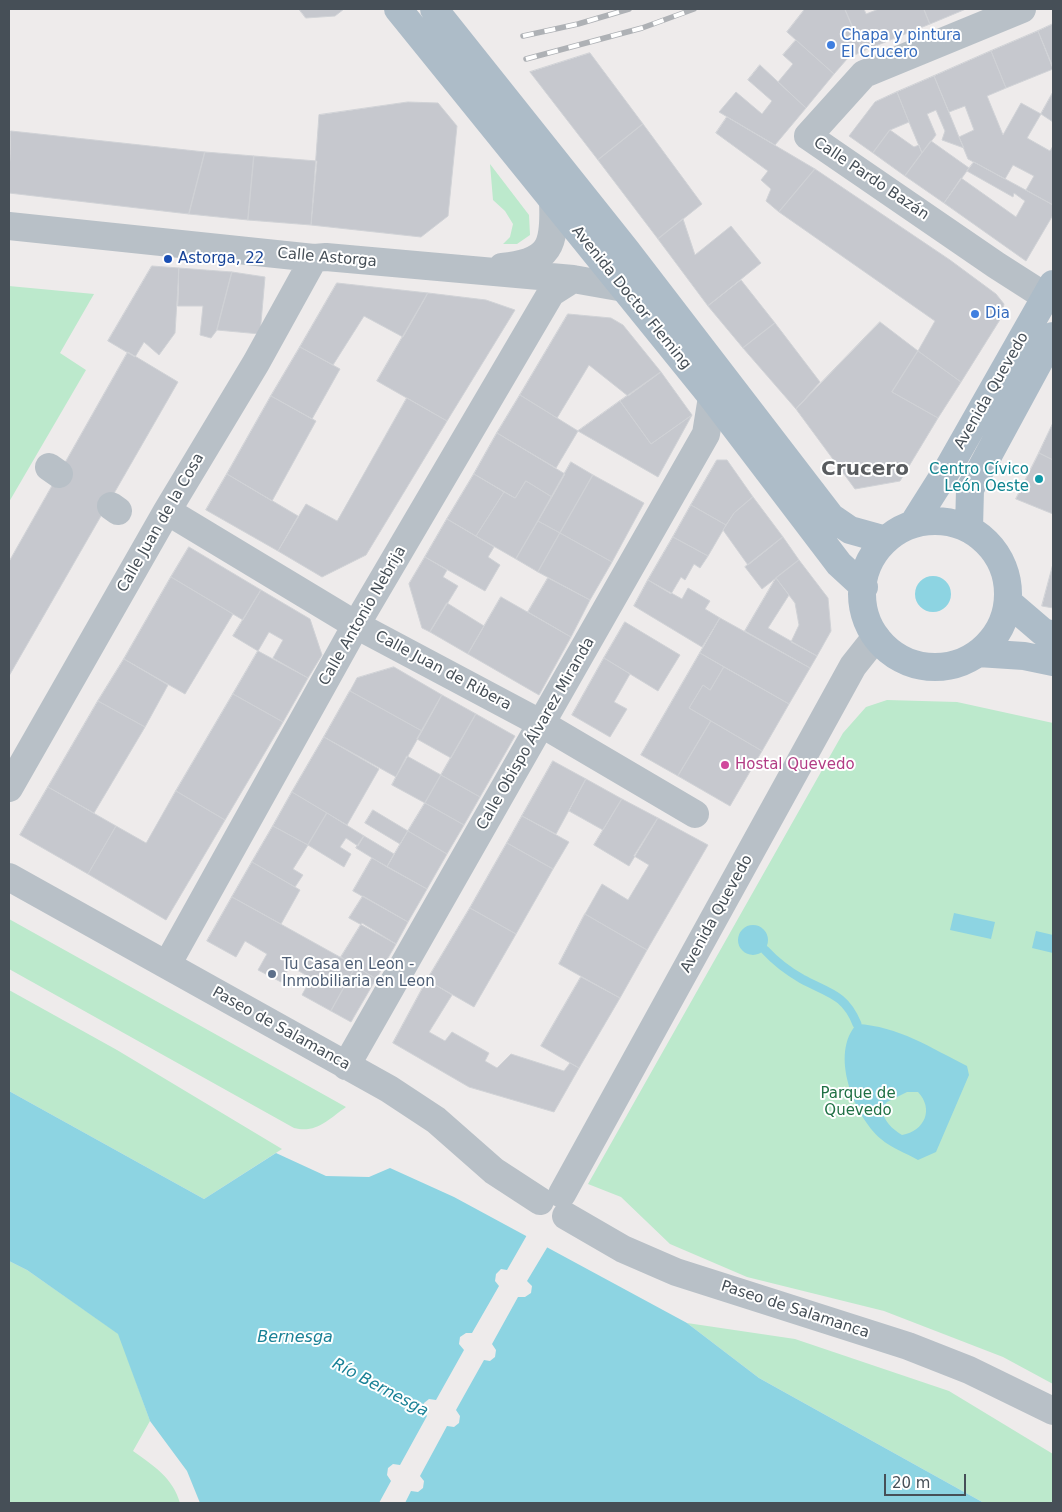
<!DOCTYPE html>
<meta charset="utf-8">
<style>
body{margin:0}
#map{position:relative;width:1062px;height:1512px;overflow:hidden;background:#eeebeb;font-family:"DejaVu Sans",sans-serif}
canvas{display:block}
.frame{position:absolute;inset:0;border:10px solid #464f57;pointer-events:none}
.scale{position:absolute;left:884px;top:1474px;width:82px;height:22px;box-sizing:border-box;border:2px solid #464f57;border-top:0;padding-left:6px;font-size:15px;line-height:18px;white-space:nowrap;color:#464f57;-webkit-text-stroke:4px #fff;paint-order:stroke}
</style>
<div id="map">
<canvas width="1062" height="1512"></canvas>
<div class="frame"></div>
<div class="scale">20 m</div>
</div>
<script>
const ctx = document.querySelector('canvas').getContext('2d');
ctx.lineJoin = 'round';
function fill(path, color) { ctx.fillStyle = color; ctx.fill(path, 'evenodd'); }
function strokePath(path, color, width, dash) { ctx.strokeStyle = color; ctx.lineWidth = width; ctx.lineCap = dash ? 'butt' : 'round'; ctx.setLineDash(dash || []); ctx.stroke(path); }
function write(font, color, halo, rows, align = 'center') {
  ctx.font = font + ' "DejaVu Sans",sans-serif'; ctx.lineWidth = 4; ctx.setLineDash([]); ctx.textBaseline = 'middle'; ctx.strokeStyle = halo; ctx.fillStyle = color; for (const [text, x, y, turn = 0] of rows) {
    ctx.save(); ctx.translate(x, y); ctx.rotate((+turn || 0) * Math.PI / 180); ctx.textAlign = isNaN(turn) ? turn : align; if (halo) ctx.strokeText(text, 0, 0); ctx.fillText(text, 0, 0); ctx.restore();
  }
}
fill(new Path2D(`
 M490,164L529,215L530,235L517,244H503L510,237L513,224L505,211L493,200Z
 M9,286L94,294L60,353L86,370L9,502Z
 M887,700L957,702L1053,723V1384L1003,1357L884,1311L747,1277L670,1244L621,1197L588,1184L843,733L866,707Z
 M9,919L346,1107C329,1119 316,1134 294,1128L9,969Z
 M9,990L117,1050L282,1149L204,1199L9,1091Z
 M9,1261L27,1270L119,1334L150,1421L133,1451C154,1466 173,1478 180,1503H9Z
 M687,1323L795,1339L949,1391L1053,1454V1503H984L759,1378Z`), '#bce9cc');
fill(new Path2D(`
 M915 594a18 18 0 1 1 36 0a18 18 0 1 1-36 0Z
 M954,913L995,922L991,939L950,930Z
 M738 940a15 15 0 1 1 30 0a15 15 0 1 1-30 0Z
 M1036,931L1053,935V953L1032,948Z
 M857,1024C898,1026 931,1048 967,1066L969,1075L936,1152L918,1160C906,1153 891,1148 881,1139C854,1116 829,1053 857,1024ZM907,1092H918C934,1109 925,1131 902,1135C891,1128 885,1122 881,1109L887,1102Z
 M9,1091L204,1199L276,1153L326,1176L369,1177L390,1168L454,1197L687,1323L759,1378L984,1503H200L187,1471L150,1421L118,1334L27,1270L9,1261Z`), '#8dd4e2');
fill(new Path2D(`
 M525,1233L548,1246L527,1281L532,1286L531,1293L525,1297H518L492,1344L496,1350L495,1357L490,1361L484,1360L456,1410L460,1416L459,1423L454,1427L447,1426L420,1476L424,1481L423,1488L418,1492L411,1491L405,1503H379L391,1481L387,1475L388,1468L393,1464L400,1465L427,1416L423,1410L424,1403L429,1399L436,1400L464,1350L459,1344L460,1337L466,1333H472L499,1286L495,1281L496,1274L501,1269L507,1270L527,1235Z`), '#eeebeb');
strokePath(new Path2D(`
 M765,950C776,962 788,971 802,979C828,993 845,994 857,1024`), '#8dd4e2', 9);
const building = new Path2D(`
 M299,9H344L335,16L306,18Z
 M805,9H845L863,51L847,59L834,74L787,32Z
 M845,9H864L866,14L879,9H924L930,24L863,51Z
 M924,9H966L930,24Z
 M1053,24V67L1038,31Z
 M1038,31L1053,69L1006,88L991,51Z
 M796,40L834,74L806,108L778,82L793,64L783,55Z
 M991,51L1006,88L987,96L1003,135L1021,103L1041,114L1027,138L1050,151L1053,146V205L1026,190L1034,176L1013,165L1005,179L968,159L959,137L974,130L965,106L949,112L934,76Z
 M590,53L643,124L598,160L530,72Z
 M760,65L806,108L775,145L719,112L736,92L762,114L772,101L748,80Z
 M934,76L959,137L964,148L942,140L945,131L936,110L927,114L936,135L922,153L909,122L897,92Z
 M897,92L909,122L890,130L873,153L849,136L875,102Z
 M1053,92V122L1041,114Z
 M408,102L438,103L457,126L448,216L421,237L311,225L319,115Z
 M727,117L815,169L779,212L766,201L771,189L761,180L768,171L716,133Z
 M643,124L702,204L658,239L598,160Z
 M890,130L914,147L919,145L922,153L905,176L873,153Z
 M11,131L205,152L189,214L9,193Z
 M931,141L969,168L944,203L905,176Z
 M205,152L254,156L248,220L189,214Z
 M254,156L317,161L311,225L248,220Z
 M974,162L1053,205V215L1026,261L944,203L961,178L1016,217L1025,201L1014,193L1013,197L967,171Z
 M815,169L950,260L996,294L1004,304L1001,318L961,382L918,351L935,321L779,212Z
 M683,219L695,255L731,226L761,263L708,306L658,239Z
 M152,266L179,268L175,333L159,355L144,342L135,357L108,341Z
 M179,268L232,272L217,330L211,338L200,335L203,306H178Z
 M232,272L265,277L260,334L217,330Z
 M741,280L775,323L743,348L708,306Z
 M337,283L428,293L403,337L364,316L333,365L300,347Z
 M428,293L486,300L515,310L447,421L377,381Z
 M568,314L611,318L623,325L661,372L628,396L589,365L557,418L520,395Z
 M880,322L918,351L892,392L938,418L900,481L855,489L796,409Z
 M775,323L820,382L796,409L743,348Z
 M300,347L340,369L312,419L271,396Z
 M918,351L961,382L938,418L892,392Z
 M128,352L178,382L9,676V562Z
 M661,372L692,415L651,444L620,401Z
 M520,395L578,431L556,468L497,433Z
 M271,396L316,421L272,501L227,474Z
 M407,398L447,421L366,555L322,577L278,551L306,504L337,521Z
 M620,401L651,444L692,415L658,477L578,431Z
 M1053,423V460L1039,453Z
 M497,433L565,474L552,497L526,481L515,498L474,474Z
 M1039,453L1053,460V514L1016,499Z
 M717,460H727L753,497L734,513L726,525L691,505Z
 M571,462L593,475L560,533L538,521Z
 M227,474L298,516L278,551L206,510Z
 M474,474L504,492L476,536L447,519Z
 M593,475L644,503L612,562L560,533Z
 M526,481L552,497L516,559L476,536L504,492L515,498Z
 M753,497L783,537L748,565L723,530L734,513Z
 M691,505L726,525L708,556L673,537Z
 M447,519L494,547L488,557L500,565L485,591L425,557Z
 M538,521L560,533L538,572L516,559Z
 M560,533L612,562L590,600L538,572Z
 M673,537L708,556L700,568L694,564L685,580L681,577L671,594L648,580Z
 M783,537L799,560L762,589L745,567Z
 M189,547L261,590L243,620L171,577Z
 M425,557L447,570L443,577L458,586L430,632L422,628L409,584Z
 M799,560L828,598L831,631L817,656L791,642L799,625L795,603L776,578Z
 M1053,564V608L1042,606Z
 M171,577L233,614L185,694L124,659Z
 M548,578L590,600L571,637L528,612Z
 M776,578L789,595L768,628L817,656L810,668L745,631Z
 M648,580L682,599L688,588L710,601L705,609L720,618L702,647L634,606Z
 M261,590L310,619L322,655L308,678L273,658L283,640L269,632L258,651L233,636Z
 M501,597L571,637L539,695L468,654Z
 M447,603L484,626L468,654L430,632Z
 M720,618L810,668L789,704L700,653Z
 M625,622L680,655L658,691L604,658Z
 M258,651L308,678L283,722L233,694Z
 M700,653L724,667L710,690L703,685L689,708L711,721L678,776L641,755Z
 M604,658L630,674L614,702L627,709L610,737L572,715Z
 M124,659L168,685L145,727L98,701Z
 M394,667L442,695L422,731L350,691L357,678Z
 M724,667L789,704L762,751L689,708L703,685L710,690Z
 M350,691L422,731L396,777L324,737Z
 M233,694L283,722L225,820L176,791Z
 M442,695L476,714L451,758L417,739Z
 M98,701L145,727L94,813L48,787Z
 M476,714L515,736L480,797L441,775Z
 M711,721L762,751L730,806L678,776Z
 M324,737L379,769L347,825L292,792Z
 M407,756L441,775L425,803L392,785Z
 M553,761L586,779L556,834L522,816Z
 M441,775L480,797L464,825L425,803Z
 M586,779L622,799L603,830L569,811Z
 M48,787L116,826L88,874L20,835Z
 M176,791L225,820L166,920L88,874L116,826L146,843Z
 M292,792L327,813L308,845L273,826Z
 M622,799L658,818L629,866L594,845Z
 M425,803L464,825L447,854L408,831Z
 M373,810L408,831L400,844L365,823Z
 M327,813L364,836L358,846L346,838L340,847L351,854L344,867L308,845Z
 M522,816L569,842L553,869L507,843Z
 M658,818L708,845L647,950L585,914L602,884L628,900L649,865L634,856Z
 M273,826L308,845L293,869L303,875L295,887L252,862Z
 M408,831L447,854L427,889L387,867Z
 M364,836L394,854L387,867L356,848Z
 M507,843L553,869L516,934L470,908Z
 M372,858L427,889L408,922L353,891Z
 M252,862L300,890L281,924L232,897Z
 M363,896L408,922L396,944L349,918Z
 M232,897L356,966L331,1011L302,995L311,978L290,966L281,982L258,970L267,954L245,941L236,957L207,941Z
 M470,908L516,934L474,1007L427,980Z
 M585,914L647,950L620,998L559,964Z
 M362,923L396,944L376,979L341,957Z
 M356,966L376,979L351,1022L331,1011Z
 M581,977L620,998L579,1068L541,1046Z
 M427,980L452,995L429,1032L445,1041L452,1032L489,1053L485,1061L497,1068L511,1054L564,1071L570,1063L579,1068L554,1112L469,1087L393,1043Z`);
fill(building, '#c6c8ce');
strokePath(building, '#d0d2d6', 1);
strokePath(new Path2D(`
 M1022,9L864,74L808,136L996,265L1046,297
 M9,226L314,258L326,257L573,279L624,288
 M502,267C551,262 555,245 553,201
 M49,467L59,474
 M111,506L118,511
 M167,511L356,625L542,724L695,814
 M9,788L167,511L256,363L314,258
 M9,877L389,1089L436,1120L494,1171L540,1201
 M167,965L356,625L551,293L573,279
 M346,1066L706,434L712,397
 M562,1194L853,666L876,637
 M566,1216L623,1249L676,1272L908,1346L969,1370L1053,1411`), '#b8c0c7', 28);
strokePath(new Path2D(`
 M398,9L712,397L839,564L864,587
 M434,9L626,250L831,517L850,530L886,540
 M862 594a73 73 0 1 1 146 0a73 73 0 1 1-146 0Z
 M913,524L949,467L1053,284
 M969,529L970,489L1053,336
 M1008,602L1043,632L1053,635
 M978,653L1024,656L1053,662`), '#adbcc8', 28);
const rail = new Path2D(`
 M523,36L578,24L629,9
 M526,59L642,28L694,9`);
strokePath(rail, '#aeb1b5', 5.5);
strokePath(rail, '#fff', 4, [11]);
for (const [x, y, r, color] of [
 [831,45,5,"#3f7fe0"],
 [168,259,5,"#1a4fb4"],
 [975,314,5,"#3f7fe0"],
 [1039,479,5,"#0f9aa8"],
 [725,765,5,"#d1479c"],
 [272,974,5,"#5c6f8a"]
]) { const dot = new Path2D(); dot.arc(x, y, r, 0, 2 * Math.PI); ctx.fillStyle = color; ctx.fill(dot); strokePath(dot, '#fff', 2); }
write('15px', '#366cbe', '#fff', [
 ["Chapa y pintura",841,36],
 ["El Crucero",841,53],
 ["Dia",985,314]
], 'left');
write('15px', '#464f57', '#fff', [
 ["Calle Pardo Bazán",871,179,34],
 ["Calle Astorga",327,258,5],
 ["Avenida Doctor Fleming",631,298,51],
 ["Avenida Quevedo",992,391,-60],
 ["Calle Juan de la Cosa",161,523,-60],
 ["Calle Antonio Nebrija",363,616,-60],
 ["Calle Juan de Ribera",443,671,28],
 ["Calle Obispo Álvarez Miranda",536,734,-60],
 ["Avenida Quevedo",717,914,-61],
 ["Paseo de Salamanca",281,1029,29],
 ["Paseo de Salamanca",795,1310,18]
]);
write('15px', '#164399', '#fff', [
 ["Astorga, 22",178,259]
], 'left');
write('15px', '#0d838f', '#fff', [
 ["Centro Cívico",1029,470],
 ["León Oeste",1029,487]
], 'right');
write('15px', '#b23c85', '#fff', [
 ["Hostal Quevedo",735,765]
], 'left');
write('15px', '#4e5e75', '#fff', [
 ["Tu Casa en Leon -",282,965],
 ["Inmobiliaria en Leon",282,982]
], 'left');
write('15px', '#1f7044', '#fff', [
 ["Parque de",858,1094],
 ["Quevedo",858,1111]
]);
write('italic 16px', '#198196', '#fff', [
 ["Bernesga",295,1338],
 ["Río Bernesga",380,1388,28]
]);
write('bold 20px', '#595c5f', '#fff', [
 ["Crucero",865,470]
]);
</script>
